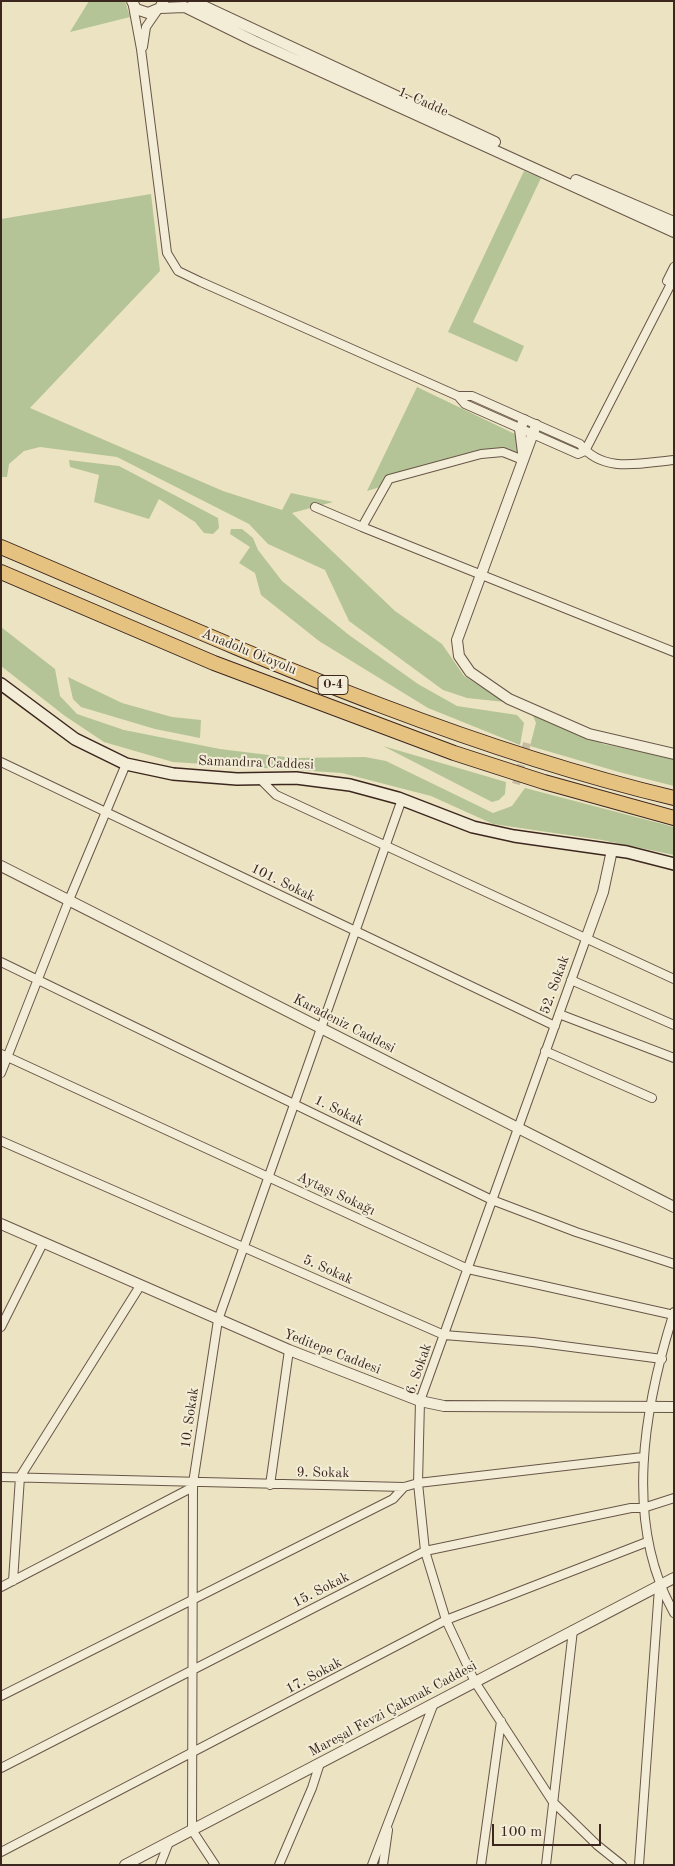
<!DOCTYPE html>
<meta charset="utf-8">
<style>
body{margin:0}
#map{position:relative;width:675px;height:1866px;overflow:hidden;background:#ece3c2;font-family:"Old Standard TT",serif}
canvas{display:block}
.frame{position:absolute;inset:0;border:2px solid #3c271f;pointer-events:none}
.scale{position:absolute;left:492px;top:1824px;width:109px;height:22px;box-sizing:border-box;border:2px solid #3c271f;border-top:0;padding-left:6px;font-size:15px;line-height:18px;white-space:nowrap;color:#3c271f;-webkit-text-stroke:4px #f3edd7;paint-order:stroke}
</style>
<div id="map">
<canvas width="675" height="1866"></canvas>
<div class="frame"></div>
<div class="scale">100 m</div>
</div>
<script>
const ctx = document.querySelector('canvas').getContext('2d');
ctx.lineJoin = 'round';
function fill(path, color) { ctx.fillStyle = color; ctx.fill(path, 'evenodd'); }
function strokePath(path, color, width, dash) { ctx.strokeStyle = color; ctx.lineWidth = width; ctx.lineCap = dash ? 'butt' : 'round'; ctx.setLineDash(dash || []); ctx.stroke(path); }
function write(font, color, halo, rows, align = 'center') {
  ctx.font = font + ' "Old Standard TT",serif'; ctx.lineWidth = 4; ctx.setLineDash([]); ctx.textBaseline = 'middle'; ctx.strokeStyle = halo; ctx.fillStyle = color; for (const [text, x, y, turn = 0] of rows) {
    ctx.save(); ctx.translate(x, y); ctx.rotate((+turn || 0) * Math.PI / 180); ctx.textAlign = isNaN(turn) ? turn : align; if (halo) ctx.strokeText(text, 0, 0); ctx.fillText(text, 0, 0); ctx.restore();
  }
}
fill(new Path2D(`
 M89,1H125L130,17L70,32Z
 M524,171L541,178L473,322L524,346L517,362L448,332Z
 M151,194L160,271L30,408L223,491L282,510L291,493L333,502L292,513L395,611L442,644L464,676L505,702L467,698L443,690L349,621L325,570L268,544L249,524L117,457L40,447L24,451L9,464L7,477H1V219Z
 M417,387L517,435L520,456L503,450L459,455L387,477L380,487L367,491Z
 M69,460L119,466L218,518L219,528L213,534L204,533L195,522L159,499L149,519L94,502L99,475L70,467Z
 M231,529H242L253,538L258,550L282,581L349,635L418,684L457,706L517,715L524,723L520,745L428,708L319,641L261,595L255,573L239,563L250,547L230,534Z
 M1,627L55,669L60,696L77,714L124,730L220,749L293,758L365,757L386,761L493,813L512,806L525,788L674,827V855L602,840L493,824L431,796L342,773L173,762L104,742L65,716L1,666Z
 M68,677L122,703L172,717L201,720L200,738L155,729L81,707L73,699Z
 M531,711L603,744L674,758V786L619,772L530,746L536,723Z
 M383,746L506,782L505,794L499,800L492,802Z`), '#b4c496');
strokePath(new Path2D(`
 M516,784L527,743`), '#c9bda1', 8, [8, 4]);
const minor = new Path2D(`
 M133,6L141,49L167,253L178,271L201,282L458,396L465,404L578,454L585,451L674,278
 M143,47L146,27L157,11
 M667,281L674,267
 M458,396H472L580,444C603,474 641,463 674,460
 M523,460L503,452L481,454L389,479L362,527L674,652
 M315,507L362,527
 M1,762L555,1026
 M259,778L276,795L674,979
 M586,939L420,1401L418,1483L425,1551L446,1620L475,1682L553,1802L597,1845L622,1865
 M1,962L492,1200L576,1232L674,1264
 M571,980L674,1025
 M559,1014L674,1058
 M545,1051L652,1098
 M1,1054L468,1269L674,1315
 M1,1073L69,900L126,764
 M1,1141L444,1335L533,1342L662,1359
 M674,1312C644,1407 623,1522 674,1613
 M1,1327L43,1243
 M1,1477L404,1487L418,1483L643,1457
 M270,1485L289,1350
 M13,1581L20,1477L140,1286
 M1,1587L193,1487
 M1,1696L393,1499L404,1487
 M1,1768L425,1551L631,1508H643L674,1498
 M1,1852L446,1620L647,1542
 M160,1865L169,1842
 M215,1865L192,1830L193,1483L218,1320L402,799
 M279,1865L312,1788L320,1763
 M372,1865L434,1703
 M383,1865L388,1830
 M481,1865L501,1721
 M546,1865L573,1630
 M639,1865L659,1588`);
const tertiary = new Path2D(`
 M132,1L136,9L148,13L160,8L163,2
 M193,1L495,142
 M160,8L185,7L254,41L674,232
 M576,180L674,222
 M536,425L457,640L459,656L470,672L509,699L589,734L674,754
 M523,453L520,429L524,420
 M1,866L674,1207
 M586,939L603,892L612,850
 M1,1224L289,1350L420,1401L444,1406L674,1407
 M125,1865L674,1578`);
const secondary = new Path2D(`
 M1,684L75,739L126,764L173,774L237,779L296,778L350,785L398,798L473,827L514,836L627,852L674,864`);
const motorway = new Path2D(`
 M1,547C220,640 442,743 674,798
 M1,572L214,663L454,753L544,782L674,818`);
strokePath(minor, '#685648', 10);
strokePath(tertiary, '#685648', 12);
strokePath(secondary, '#3c271f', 14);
strokePath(motorway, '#3c271f', 16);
strokePath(minor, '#f3edd7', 8);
strokePath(tertiary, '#f3edd7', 10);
strokePath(secondary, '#f3edd7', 11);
strokePath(motorway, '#e6c281', 14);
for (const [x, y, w] of [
 [333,685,30]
]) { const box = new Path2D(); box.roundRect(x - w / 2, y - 9.5, w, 19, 4); ctx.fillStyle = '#f3edd7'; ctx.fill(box); strokePath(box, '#3c271f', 1); }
write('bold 12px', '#3c271f', null, [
 ["O-4",333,685]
]);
write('14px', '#3c271f', '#f3edd7', [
 ["1. Cadde",423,102,24],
 ["Anadolu Otoyolu",249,652,22],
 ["Samandıra Caddesi",256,763,2],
 ["101. Sokak",283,883,26],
 ["52. Sokak",555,985,-70],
 ["Karadeniz Caddesi",344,1024,27],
 ["1. Sokak",339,1111,26],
 ["Aytaşı Sokağı",336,1194,25],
 ["5. Sokak",328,1270,24],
 ["Yeditepe Caddesi",332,1352,21],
 ["6. Sokak",419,1369,-71],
 ["10. Sokak",190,1418,-82],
 ["9. Sokak",323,1473,1],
 ["15. Sokak",321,1590,-27],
 ["17. Sokak",314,1676,-28],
 ["Mareşal Fevzi Çakmak Caddesi",393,1709,-28]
]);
</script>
